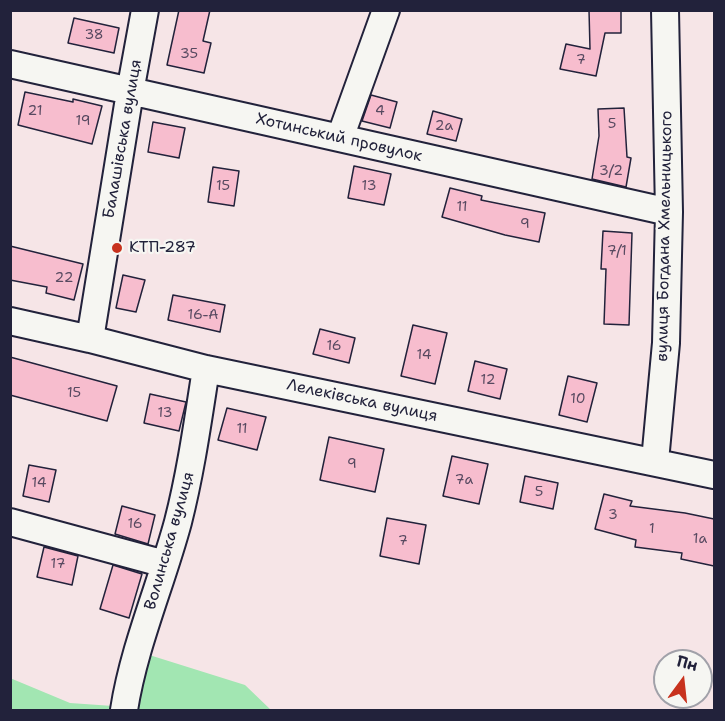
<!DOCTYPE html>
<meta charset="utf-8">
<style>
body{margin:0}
#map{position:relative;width:725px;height:721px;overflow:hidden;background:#f6e5e7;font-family:"Shantell Sans",sans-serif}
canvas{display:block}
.frame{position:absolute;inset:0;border:12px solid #22223b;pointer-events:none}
.north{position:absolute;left:653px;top:649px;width:60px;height:60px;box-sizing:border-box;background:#f6f6f2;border:2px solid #a1a1a9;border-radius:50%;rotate:15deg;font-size:16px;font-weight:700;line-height:24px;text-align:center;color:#22223b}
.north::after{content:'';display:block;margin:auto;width:21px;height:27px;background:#c8321e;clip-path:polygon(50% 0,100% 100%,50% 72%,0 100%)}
</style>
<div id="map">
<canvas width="725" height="721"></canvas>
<div class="frame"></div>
<div class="north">Пн</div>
</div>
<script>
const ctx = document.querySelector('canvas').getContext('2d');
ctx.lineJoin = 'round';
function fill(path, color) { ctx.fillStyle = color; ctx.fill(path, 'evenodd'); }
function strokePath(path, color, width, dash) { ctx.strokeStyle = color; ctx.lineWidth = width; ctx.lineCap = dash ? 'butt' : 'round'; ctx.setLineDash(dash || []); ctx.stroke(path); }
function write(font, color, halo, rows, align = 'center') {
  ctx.font = font + ' "Shantell Sans",sans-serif'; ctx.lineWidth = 4.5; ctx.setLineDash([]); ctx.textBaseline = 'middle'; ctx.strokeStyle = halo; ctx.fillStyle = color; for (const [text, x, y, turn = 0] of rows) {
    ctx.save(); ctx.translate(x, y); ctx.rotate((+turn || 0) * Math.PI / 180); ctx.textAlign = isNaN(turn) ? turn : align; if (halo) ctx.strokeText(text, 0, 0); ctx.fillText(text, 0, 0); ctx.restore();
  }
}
fill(new Path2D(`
 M127,648L245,685L271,710H11L10,678L70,703L113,706Z`), '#a2e6b2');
const building = new Path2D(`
 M179,10H210L203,41L211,43L204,73L167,65Z
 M589,10H621V33H605L596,76L560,69L566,44L590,49Z
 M74,18L119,28L114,53L68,43Z
 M25,92L73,102V99L102,106L92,144L18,125Z
 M371,95L397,102L390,128L362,121Z
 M624,108L627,157L631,158L626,187L592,179L599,136L598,109Z
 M433,111L462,119L456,141L427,134Z
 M153,122L185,128L179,158L148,152Z
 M354,166L391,174L384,205L348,198Z
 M213,167L239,171L234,206L208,202Z
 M450,188L482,196L481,200L545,213L539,242L505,235L442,217Z
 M603,231L632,233L629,325L604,324L606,269H601Z
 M10,246L83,264L74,300L46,293L47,287L10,280Z
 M123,275L145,280L136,312L116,308Z
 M173,295L225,305L220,332L168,320Z
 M413,325L447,333L435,384L401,376Z
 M320,329L355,338L349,363L313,354Z
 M10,357L117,386L107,421L10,395Z
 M475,361L507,369L500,399L468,391Z
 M568,376L597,383L587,422L559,415Z
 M150,394L186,402L179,431L144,423Z
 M227,408L266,417L257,450L218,440Z
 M329,437L384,449L375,492L320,480Z
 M452,456L488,464L479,504L443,496Z
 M29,465L56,470L49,502L23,496Z
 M525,476L558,483L553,509L520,502Z
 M604,494L632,501L630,506L685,513L714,519V566L681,559L682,553L635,547L636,540L595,529Z
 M122,506L155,515L148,544L115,534Z
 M387,518L426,525L419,564L380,556Z
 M44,547L78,556L72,585L37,577Z
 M113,565L142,574L129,618L100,609Z`);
fill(building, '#f7bdce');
strokePath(building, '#22223b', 1.5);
const street = new Path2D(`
 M10,64L669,212
 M340,138L386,10
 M10,321L90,339L206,369L714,475
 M90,339L130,92L145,10
 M655,461L666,343L669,212L665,10
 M10,522L165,564
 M124,710C134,646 161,585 178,522C191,471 198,420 206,369`);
strokePath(street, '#22223b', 30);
strokePath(street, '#f6f6f2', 26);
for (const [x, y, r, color] of [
 [117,248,6,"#c8321e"]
]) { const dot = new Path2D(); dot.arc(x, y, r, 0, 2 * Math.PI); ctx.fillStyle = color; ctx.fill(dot); strokePath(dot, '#f6f6f2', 2); }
write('14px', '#574960', null, [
 ["38",94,35],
 ["35",189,54],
 ["7",581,60],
 ["21",35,111],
 ["4",380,111],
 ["19",83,121],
 ["5",612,124],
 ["2а",444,126],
 ["3/2",611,171],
 ["15",223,186],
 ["13",369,186],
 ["11",462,207],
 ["9",525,224],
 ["7/1",617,251],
 ["22",64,278],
 ["16-А",203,315],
 ["16",334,346],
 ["14",424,355],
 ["12",488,380],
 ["15",74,393],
 ["10",578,399],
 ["13",165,413],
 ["11",242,429],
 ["9",352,464],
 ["7а",464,480],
 ["14",39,483],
 ["5",539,492],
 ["3",613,515],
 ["16",135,524],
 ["1",652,529],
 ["1а",700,539],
 ["7",403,541],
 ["17",58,564]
]);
write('16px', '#22223b', '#f6f6f2', [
 ["Хотинський провулок",339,138,13],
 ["Балашівська вулиця",123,139,-80],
 ["вулиця Богдана Хмельницького",665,236,-89],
 ["Лелеківська вулиця",362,401,12],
 ["Волинська вулиця",170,541,-74]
]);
write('16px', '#22223b', '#f6f6f2', [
 ["КТП-287",129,248]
], 'left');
</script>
